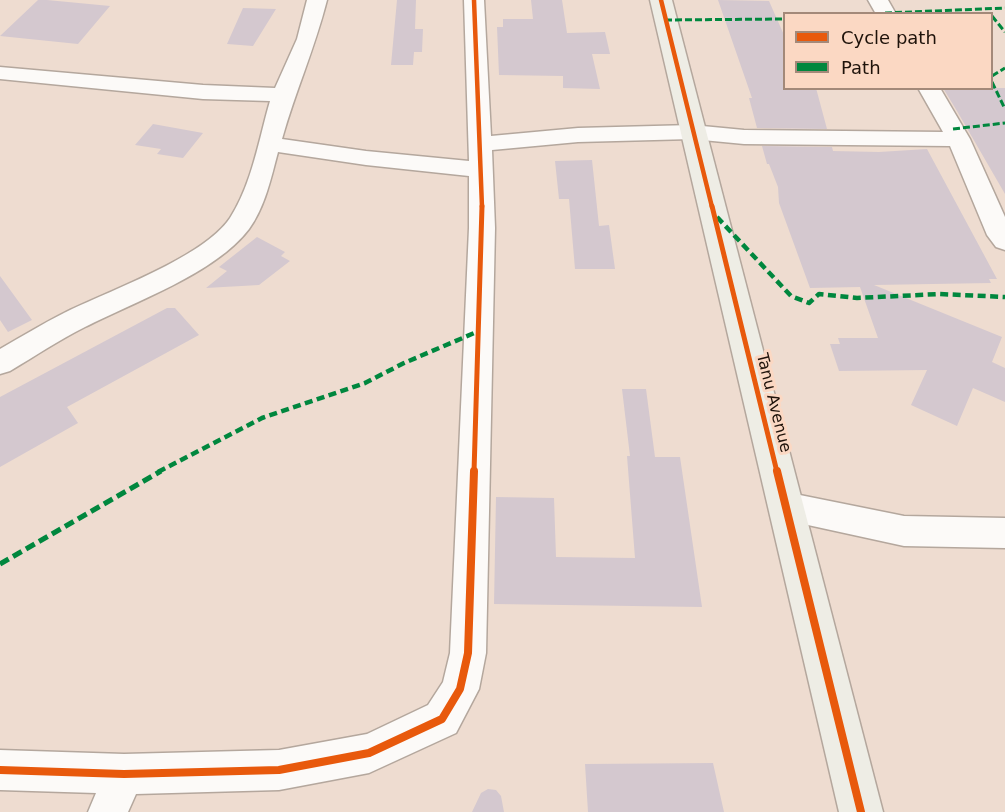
<!DOCTYPE html>
<style>
body{margin:0}
#map{position:relative;width:1005px;height:812px;overflow:hidden;background:#eedcd0;font-family:"DejaVu Sans",sans-serif}
canvas{display:block}
.legend{position:absolute;left:783px;top:12px;width:210px;height:78px;box-sizing:border-box;background:#fbd8c3;border:2px solid #a38979;margin:0;padding:8px 10px;list-style:none;font-size:18px;color:#1e120a}
.legend li{display:flex;align-items:center;gap:12px;height:30px}
.legend b{width:30px;border:2px solid #a38979}
</style>
<div id="map">
<canvas width="1005" height="812"></canvas>
<ul class="legend">
<li><b style="height:8px;background:#e8590c"></b>Cycle path</li>
<li><b style="height:8px;background:#00873e"></b>Path</li>
</ul>
</div>
<script>
const ctx = document.querySelector('canvas').getContext('2d');
ctx.lineJoin = 'round';
function fill(path, color) { ctx.fillStyle = color; ctx.fill(path, 'evenodd'); }
function strokePath(path, color, width, dash) { ctx.strokeStyle = color; ctx.lineWidth = width; ctx.lineCap = dash ? 'butt' : 'round'; ctx.setLineDash(dash || []); ctx.stroke(path); }
function write(font, color, halo, rows, align = 'center') {
  ctx.font = font + ' "DejaVu Sans",sans-serif'; ctx.lineWidth = 6; ctx.setLineDash([]); ctx.textBaseline = 'middle'; ctx.strokeStyle = halo; ctx.fillStyle = color; for (const [text, x, y, turn = 0] of rows) {
    ctx.save(); ctx.translate(x, y); ctx.rotate((+turn || 0) * Math.PI / 180); ctx.textAlign = isNaN(turn) ? turn : align; if (halo) ctx.strokeText(text, 0, 0); ctx.fillText(text, 0, 0); ctx.restore();
  }
}
fill(new Path2D(`
 M38,0H47L110,6L78,44L0,36Z
 M397,0H416L415,29H423L422,52H414L413,65H391Z
 M531,0H562L567,33L605,32L610,54H592L600,89L563,88V76L499,75L497,27H503V19H533Z
 M718,0L769,1L784,35V88H816L827,129L757,128L749,98H752Z
 M243,8L276,9L253,46L227,44Z
 M943,88H1005V194L957,111Z
 M153,124L203,133L183,158L157,154L161,149L135,145Z
 M762,146L832,147L833,151L879,152L927,149L997,279H989L991,283L874,285L1002,337L992,362L1005,368V402L973,388L957,426L911,405L927,370L839,371L830,344H840L838,338H878L860,287L810,288L779,203L778,187L769,164H767Z
 M592,160L599,226L609,225L615,269H575L569,199H559L555,161Z
 M257,237L285,252L281,256L290,261L259,285L206,288L227,271L219,267Z
 M0,276L32,320L8,332L0,320Z
 M167,308H175L199,335L67,407L78,423L0,467V397Z
 M622,389H646L655,457H680L702,607L494,604L496,497L554,498L556,557L635,558L627,456H630Z
 M713,763L724,812H588L585,764Z
 M488,789L496,790L501,796L504,812H472L481,793Z`), '#d4c8cf');
const street = new Path2D(`
 M307,0H327C315,48 295,92 282,139L366,151L469,161L464,0H484L491,136L578,128L692,125L744,130L943,132L918,88H940L970,139L1005,217V250L996,247L987,235L950,146L744,144L692,139L578,142L492,150L495,228L486,653L479,689L456,733L369,773L279,790L136,794L128,812H88L96,793L0,790V750L124,754L279,750L367,734L428,705L443,682L450,653L469,228V176L366,165L278,152C271,178 265,207 249,229C216,273 134,302 85,327C59,340 35,356 10,371L0,374V349C21,337 42,324 64,313C108,291 203,258 230,218C252,184 259,139 270,101L203,99L0,79V67L203,85L275,88L297,39Z
 M868,0H888L896,14H876Z
 M785,492L904,516L1005,518V548L904,546L785,520L773,516L769,506L773,496Z`);
const secondary = new Path2D(`
 M650,0H672L883,812H839Z`);
strokePath(street, '#b4a79d', 3);
strokePath(secondary, '#b4a79d', 3);
fill(street, '#fcfaf8');
fill(secondary, '#eeede5');
strokePath(new Path2D(`
 M885,13L1005,8
 M992,16L1005,32
 M665,20L784,19
 M992,76L1005,68
 M992,82L1005,109
 M953,129L1005,123`), '#00873e', 3, [7, 3]);
strokePath(new Path2D(`
 M717,217L791,296L809,303L819,294L857,298L939,294L1005,297
 M158,472L262,418L365,383L404,363L479,331`), '#00873e', 4.5, [8, 4.5]);
strokePath(new Path2D(`
 M0,564L161,471`), '#00873e', 5, [10, 5]);
strokePath(new Path2D(`
 M474,0L482,207
 M661,0L712,207`), '#e8590c', 4.5);
strokePath(new Path2D(`
 M712,206L777,472
 M474,472L482,206`), '#e8590c', 5);
strokePath(new Path2D(`
 M777,471L861,812
 M0,770L124,774L279,770L369,753L442,719L460,689L468,653L474,471`), '#e8590c', 8);
write('16px', '#1e120a', '#fbd8c3', [
 ["Tanu Avenue",773,403,76]
]);
</script>
